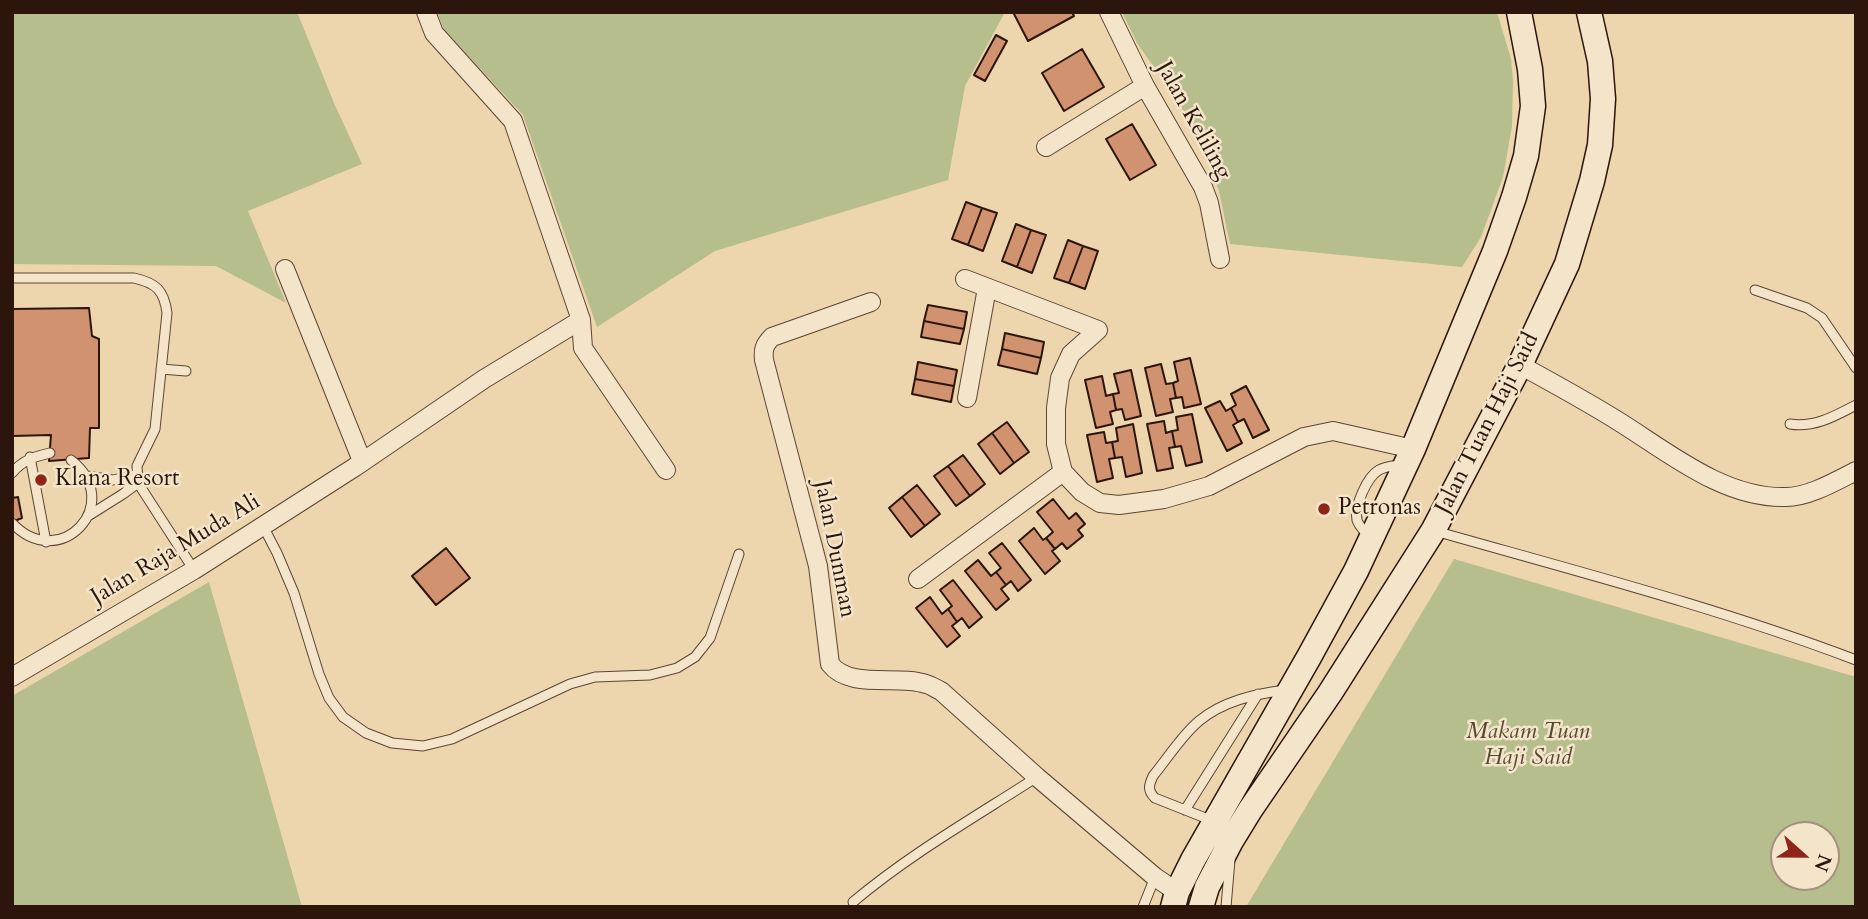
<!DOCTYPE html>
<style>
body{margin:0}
#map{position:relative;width:1868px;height:919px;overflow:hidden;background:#edd5ae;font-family:Cardo,serif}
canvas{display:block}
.frame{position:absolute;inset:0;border:14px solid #2c150b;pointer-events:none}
.north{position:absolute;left:1770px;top:821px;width:70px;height:70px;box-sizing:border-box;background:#f3e4ca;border:2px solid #a3917e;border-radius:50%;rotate:111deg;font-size:19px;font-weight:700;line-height:28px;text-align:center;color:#2c150b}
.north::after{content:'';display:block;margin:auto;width:24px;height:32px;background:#8f2418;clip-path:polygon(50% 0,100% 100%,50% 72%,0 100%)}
</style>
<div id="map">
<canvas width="1868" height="919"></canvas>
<div class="frame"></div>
<div class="north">N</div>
</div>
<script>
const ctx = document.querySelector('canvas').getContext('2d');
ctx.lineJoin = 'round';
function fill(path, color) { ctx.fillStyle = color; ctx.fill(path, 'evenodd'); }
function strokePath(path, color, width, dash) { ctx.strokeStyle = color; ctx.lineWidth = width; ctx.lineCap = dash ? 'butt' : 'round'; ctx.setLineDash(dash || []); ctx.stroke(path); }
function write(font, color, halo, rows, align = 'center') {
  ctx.font = font + ' Cardo,serif'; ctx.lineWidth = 5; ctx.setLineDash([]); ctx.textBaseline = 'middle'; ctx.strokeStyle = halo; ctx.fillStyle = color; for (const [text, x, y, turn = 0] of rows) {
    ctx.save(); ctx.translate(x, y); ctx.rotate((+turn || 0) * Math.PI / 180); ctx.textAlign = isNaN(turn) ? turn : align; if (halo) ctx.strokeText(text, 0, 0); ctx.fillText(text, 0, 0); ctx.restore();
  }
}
fill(new Path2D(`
 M12,12H297L334,103L362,164L248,211L286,303L216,266L12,264Z
 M437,12H1005L965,86L948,180L715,251L597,327L523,115L444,30Z
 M1122,12H1497L1511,59L1513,81L1512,126L1503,177L1481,237L1462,267L1230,244L1219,191L1201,142L1177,100L1137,43Z
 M1454,559L1856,677V907H1246ZM1826,835V877H1784V835Z
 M209,582L302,907H12V696Z`), '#b5be8c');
const building = new Path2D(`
 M1013,12H1072L1074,16L1028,41Z
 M996,35L1007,41L985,81L974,75Z
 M1082,49L1104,87L1064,111L1042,73Z
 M1132,124L1156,165L1130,180L1106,139Z
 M966,202L982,208L968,245L952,239Z
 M982,208L997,213L983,251L968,245Z
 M1016,224L1031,230L1017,267L1002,261Z
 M1031,230L1046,235L1032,273L1017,267Z
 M1068,240L1083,246L1069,283L1054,278Z
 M1083,246L1098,251L1085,289L1069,283Z
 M928,305L967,312L964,329L924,321Z
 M89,308L92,336L99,339V428H90L89,458L49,461L51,435L12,436V309Z
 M924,321L964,329L960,344L921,337Z
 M1005,333L1044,342L1041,358L1002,349Z
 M1002,349L1041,358L1037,374L998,365Z
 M1190,358L1201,404L1184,408L1182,397L1176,398L1173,383L1178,381L1174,362Z
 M918,362L957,370L954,386L915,379Z
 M1161,364L1166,384L1173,383L1176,398L1170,399L1173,412L1156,416L1145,368Z
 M1131,370L1141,416L1125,420L1122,409L1116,410L1113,394L1119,393L1114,374Z
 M1102,376L1106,396L1113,394L1116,410L1110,412L1113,424L1096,428L1085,380Z
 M915,379L954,386L951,402L912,394Z
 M1246,386L1269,430L1253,438L1244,419L1238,422L1231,408L1236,405L1231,394Z
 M1220,401L1226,411L1231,408L1238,422L1233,425L1242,443L1227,451L1205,408Z
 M1192,414L1202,462L1186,466L1181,446L1175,447L1172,431L1178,430L1176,417Z
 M1164,421L1166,433L1172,431L1175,447L1169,448L1173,468L1157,471L1147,424Z
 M1007,422L1029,452L1014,463L992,433Z
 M1133,424L1142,473L1126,477L1122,457L1115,458L1112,442L1118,441L1116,428Z
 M1104,432L1106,443L1112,442L1115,458L1109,459L1113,478L1097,482L1087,435Z
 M992,433L1014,463L1000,474L978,444Z
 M963,455L985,484L970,496L948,466Z
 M948,466L970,496L956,506L934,476Z
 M917,485L940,514L925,526L902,497Z
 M18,497L22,518L12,522V498Z
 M902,497L925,526L911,537L889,508Z
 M1053,499L1069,519L1076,513L1085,524L1078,530L1083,536L1067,549L1062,543L1055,549L1046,538L1053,532L1037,512Z
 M1034,528L1043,540L1046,538L1055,549L1052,551L1060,561L1045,574L1019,541Z
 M1002,543L1031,580L1018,591L1011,581L1006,585L996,572L1001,568L989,553Z
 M446,548L470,578L436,605L412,576Z
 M978,560L991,576L996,572L1006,585L1001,589L1009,599L996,610L965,571Z
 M953,580L982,617L969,628L962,618L957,622L948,609L952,606L940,590Z
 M930,597L942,614L948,609L957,622L952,626L960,636L947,647L916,608Z`);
fill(building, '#d1936f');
strokePath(building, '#2c150b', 2);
const lane = new Path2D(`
 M12,278H134C156,283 164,290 167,313L155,429L137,466L138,483L194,570
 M1755,290L1807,308L1822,318L1856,368
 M161,369L186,371
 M1790,424C1814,428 1835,416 1856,405
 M30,457L46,542
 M12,473C23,460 33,457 50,453
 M87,476L113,480L136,475
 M88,516L123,494L138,483
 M12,523C60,574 126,503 71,460
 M263,526L277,553L294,593L319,674L329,698L343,717L366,733L392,743L423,746L452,739L570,684L595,677L650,675L677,668L695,657L710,638L739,554
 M1435,531C1576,571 1719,608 1856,660
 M1370,538C1366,532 1359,527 1357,520C1354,506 1367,477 1379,470C1386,466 1393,466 1401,465
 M1185,810L1258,694
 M1213,821L1155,798C1147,790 1149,785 1153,776C1167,759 1182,735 1199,721C1223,701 1255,694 1285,690
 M853,902C910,854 975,817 1037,777
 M1143,907L1155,877
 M1226,907L1230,860`);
const street = new Path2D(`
 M426,12L434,33L513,121L581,320L583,348L666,470
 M1109,12L1145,86L1203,187L1209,203L1220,259
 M1046,147L1145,86
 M285,269L362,461
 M965,279L1098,330L1071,354L1060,378L1056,408V444L1063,472L1082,492L1100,503L1119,505L1164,499L1209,486L1304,437L1333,431L1413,449
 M871,302L772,337C764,345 763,350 764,360L818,566L830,664C850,690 898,674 926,684C931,685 936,689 941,691L1037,777L1155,877L1177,892
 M1520,365C1553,383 1586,401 1618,421C1668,452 1724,499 1786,497C1809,497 1836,481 1856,471
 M967,398L987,288
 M918,579L1063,472
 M12,677L194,570L355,467L484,379L581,320`);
const secondary = new Path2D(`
 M1173,907L1177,892L1193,860L1309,657L1356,571L1413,449L1495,251L1514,197L1526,156L1533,106L1530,69L1519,12
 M1201,907L1207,887L1231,841L1250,810L1330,693L1433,531L1520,365L1567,264L1592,181L1600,145L1603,99L1600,61L1589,12`);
strokePath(lane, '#5c4534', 11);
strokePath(street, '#5c4534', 20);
strokePath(secondary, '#2c150b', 27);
strokePath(lane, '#f3e4ca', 9);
strokePath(street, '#f3e4ca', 18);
strokePath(secondary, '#f3e4ca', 24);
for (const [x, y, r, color] of [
 [41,480,7,"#8f2418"],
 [1324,509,7,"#8f2418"]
]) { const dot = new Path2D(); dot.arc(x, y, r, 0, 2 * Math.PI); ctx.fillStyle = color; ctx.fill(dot); strokePath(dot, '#f3e4ca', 2.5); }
write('23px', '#2c150b', '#f3e4ca', [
 ["Jalan Keliling",1193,121,61],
 ["Jalan Tuan Haji Said",1488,424,-63],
 ["Jalan Dunman",834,549,79],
 ["Jalan Raja Muda Ali",176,550,-31]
]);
write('23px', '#2c150b', '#f3e4ca', [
 ["Klana Resort",55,480],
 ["Petronas",1338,509]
], 'left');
write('italic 23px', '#554832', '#f3e4ca', [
 ["Makam Tuan",1528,733],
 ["Haji Said",1528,759]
]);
</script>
